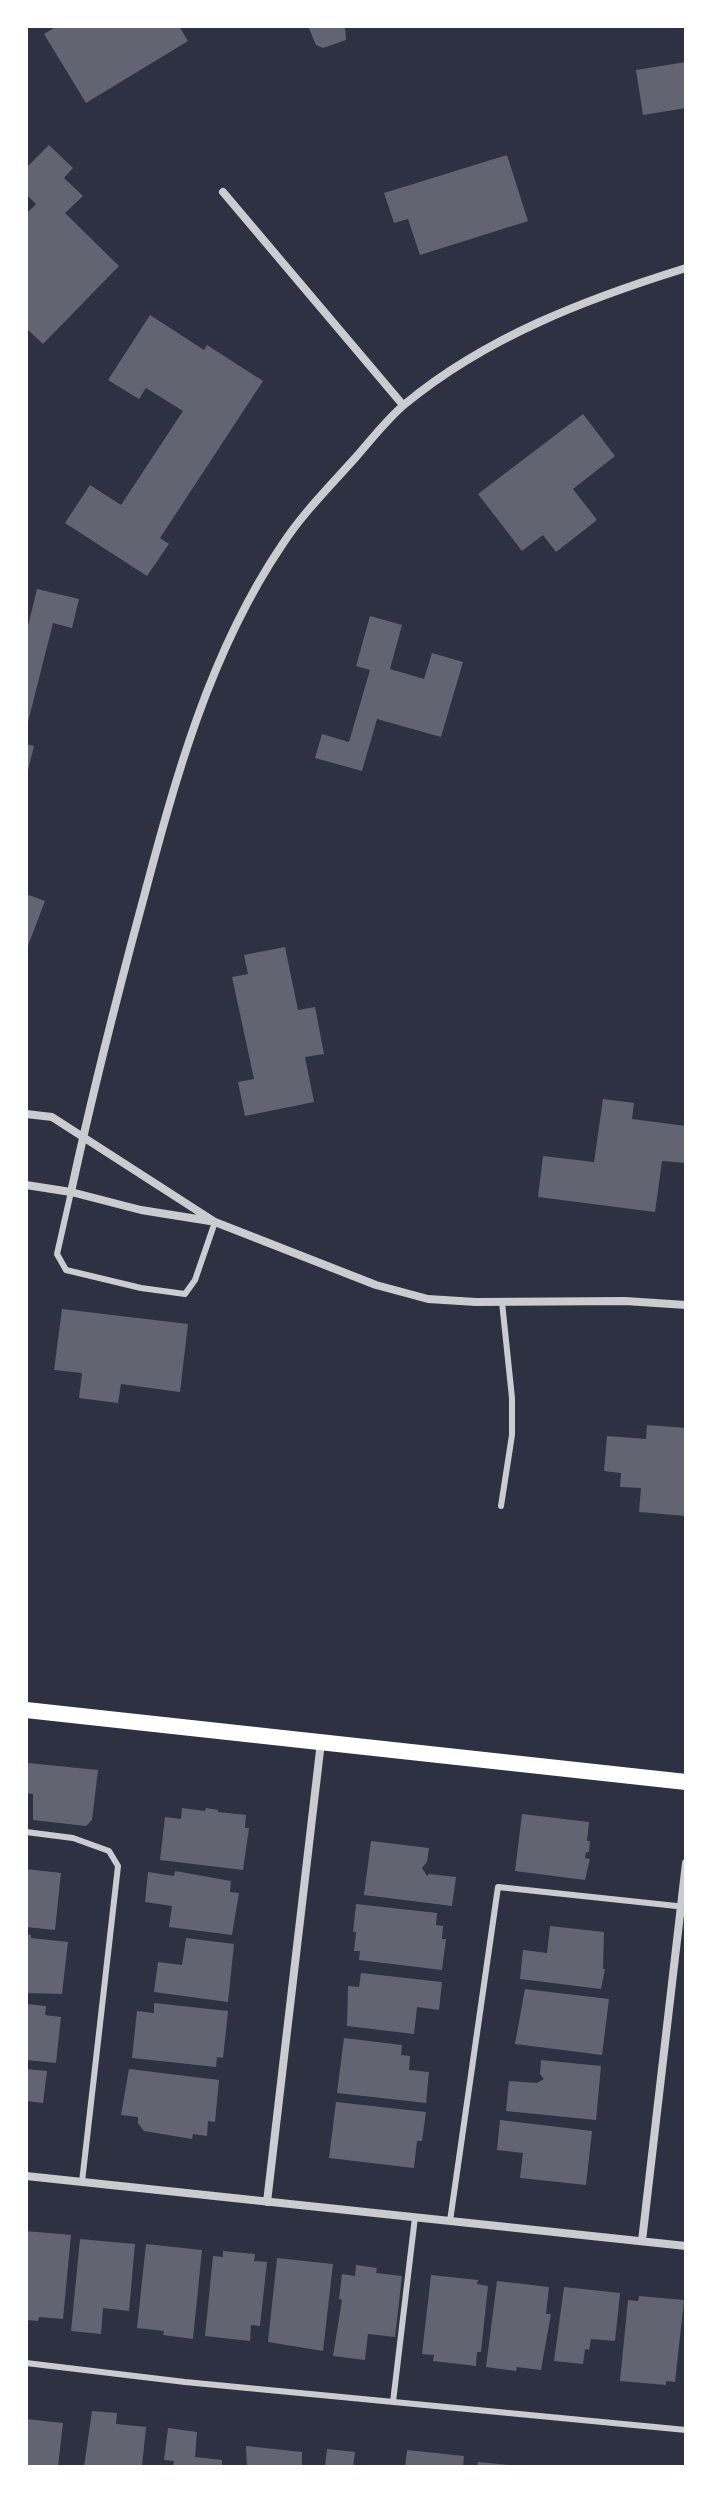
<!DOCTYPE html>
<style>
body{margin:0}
#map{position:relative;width:712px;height:2493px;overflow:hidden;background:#2d3142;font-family:Barlow,sans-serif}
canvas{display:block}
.frame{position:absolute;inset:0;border:28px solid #fff;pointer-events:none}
</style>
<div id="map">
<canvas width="712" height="2493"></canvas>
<div class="frame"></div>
</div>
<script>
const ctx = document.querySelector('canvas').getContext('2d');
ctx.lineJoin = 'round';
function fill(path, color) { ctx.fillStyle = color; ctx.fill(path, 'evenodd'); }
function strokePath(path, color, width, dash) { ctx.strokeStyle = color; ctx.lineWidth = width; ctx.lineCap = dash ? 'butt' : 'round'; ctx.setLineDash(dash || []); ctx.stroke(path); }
fill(new Path2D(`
 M57,26H179L188,41L86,103L44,34Z
 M308,26H345L346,40L323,48L316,45Z
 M686,62V108L643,115L636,70Z
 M49,145L73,168L64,178L83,196L65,213L119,266L43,344L26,328V214L36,204L26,194V168Z
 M507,155L528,221L420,255L408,219L394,223L384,193Z
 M150,315L204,350L207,345L263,381L160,538L169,544L147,576L65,523L90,485L121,505L183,411L146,388L139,399L108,380Z
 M583,414L615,456L573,489L597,520L556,552L543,535L522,551L478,494Z
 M37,589L79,599L72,628L53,623L27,726L26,634Z
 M370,616L402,625L390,669L424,679L432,653L463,662L441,737L377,719L362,771L315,758L322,734L349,742L370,670L356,666Z
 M26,744L34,746L27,774H26Z
 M26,894L45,901L26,951Z
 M285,947L298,1010L315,1007L324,1054L305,1057L314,1102L245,1116L238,1082L254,1079L232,977L248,974L244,955Z
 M603,1099L634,1103L632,1119L686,1126V1163L662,1161L655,1212L538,1197L543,1156L594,1162Z
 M62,1309L188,1324L180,1392L121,1384L118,1403L79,1398L82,1373L54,1370Z
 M647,1425L686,1428V1516L639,1512L641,1488L620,1487L621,1473L604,1471L607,1436L646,1439Z
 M28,1763L98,1770L92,1820L86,1826L33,1820V1794L26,1793Z
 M182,1808L205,1811L206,1808L218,1810V1812L246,1815L245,1828H249L243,1870L160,1860L165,1817L181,1819Z
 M522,1814L589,1822L587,1841H590L589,1852H586L585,1858L590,1859L585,1880L515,1871Z
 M371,1841L429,1848L427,1862L422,1868L427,1876L429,1874L456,1877L452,1906L364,1895Z
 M26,1869L61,1873L55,1930L26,1927Z
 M175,1871L231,1881L230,1892L239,1893L232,1935L169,1927L172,1906L145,1902L148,1872L174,1876Z
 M356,1904L437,1913L436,1925L443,1926L442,1939H446L442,1970L359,1960L360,1951H354L356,1932H353Z
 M550,1926L604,1932L603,1969H605L601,1989L520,1979L523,1950L547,1953Z
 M26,1934L31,1935V1938L68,1942L62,1994L26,1993Z
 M186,1938L234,1944L228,2002L154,1992L158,1962L182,1965Z
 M361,1973L442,1982L439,2010L417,2007L414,2034L347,2026L348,1986L359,1987Z
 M525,1989L609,1999L602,2055L515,2044Z
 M154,2003L228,2011L223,2058L217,2057L216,2067L132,2058L137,2011L154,2013Z
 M26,2004L46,2006L45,2015L61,2017L56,2063L26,2060Z
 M344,2038L402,2045L401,2055L410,2056L409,2070L429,2072L426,2103L337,2093Z
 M541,2060L601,2066L596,2120L506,2111L509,2081L537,2083L544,2079L540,2074Z
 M26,2069L47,2071L43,2103L26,2101Z
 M129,2069L219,2080L215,2122L208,2121L207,2136L193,2134L192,2139L144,2131L138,2123V2117L121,2115Z
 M336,2102L426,2112L422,2141H417L414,2168L329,2158Z
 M500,2120L592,2131L586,2185L520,2178L523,2153L497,2150Z
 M26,2231L71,2235L63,2319L39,2317L38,2321L26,2320Z
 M80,2239L135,2244L129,2311L103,2308L101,2334L71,2331Z
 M146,2244L202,2250L193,2339L163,2335L164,2331L137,2328Z
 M223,2251L255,2254L254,2261L267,2262L260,2326L251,2325L250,2341L205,2336L213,2256L223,2257Z
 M277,2258L333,2264L323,2351L268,2342Z
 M356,2265L377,2268L376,2273L402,2276L395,2337L368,2334L365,2360L333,2356L342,2300L339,2299L342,2274L355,2276Z
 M431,2275L478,2280L477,2284L488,2286L481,2352H477L476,2366L433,2361L434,2355L422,2354Z
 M497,2281L549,2287L546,2314H551L541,2370L517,2367L516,2371L486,2367Z
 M564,2287L620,2293L615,2341L591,2339L589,2350L585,2349L583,2364L554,2361Z
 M639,2296L684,2300L675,2382L666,2381V2385L620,2381L628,2300L638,2301Z
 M92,2411L117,2413L116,2424L146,2427L142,2467H84Z
 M26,2419L63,2423L58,2467H26Z
 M168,2428L197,2432L195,2457L222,2460V2467H173L174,2461L164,2460Z
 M246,2446L302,2452V2467H247Z
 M327,2449L355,2452L353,2467H325Z
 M407,2450L464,2456L463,2467H405Z
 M478,2462L509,2465V2467H477Z`), '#626471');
strokePath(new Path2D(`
 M71,1192L57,1254L66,1270L141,1288L185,1294L195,1280L215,1222
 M501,1506L512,1435V1398L502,1302
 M26,1832L73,1838L109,1851L118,1866L82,2182
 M450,2221L498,1887L686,1907
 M26,2363L185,2382L686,2430
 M393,2402L415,2217`), '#caccd0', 6);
strokePath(new Path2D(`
 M223,192L403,405
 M26,1114L52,1117L215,1222L376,1285L428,1299L476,1302L625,1301L686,1305
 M26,1185L71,1192L141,1210L210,1221
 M71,1192C92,1095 116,1000 142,904C175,780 209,653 282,545C303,513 330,486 356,457C371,440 387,419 405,404C486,337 586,299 686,268
 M26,2176L686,2246
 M267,2202L321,1742
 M642,2241L686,1863`), '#caccd0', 8);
strokePath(new Path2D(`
 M26,1710L686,1782`), '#fff', 16);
</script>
